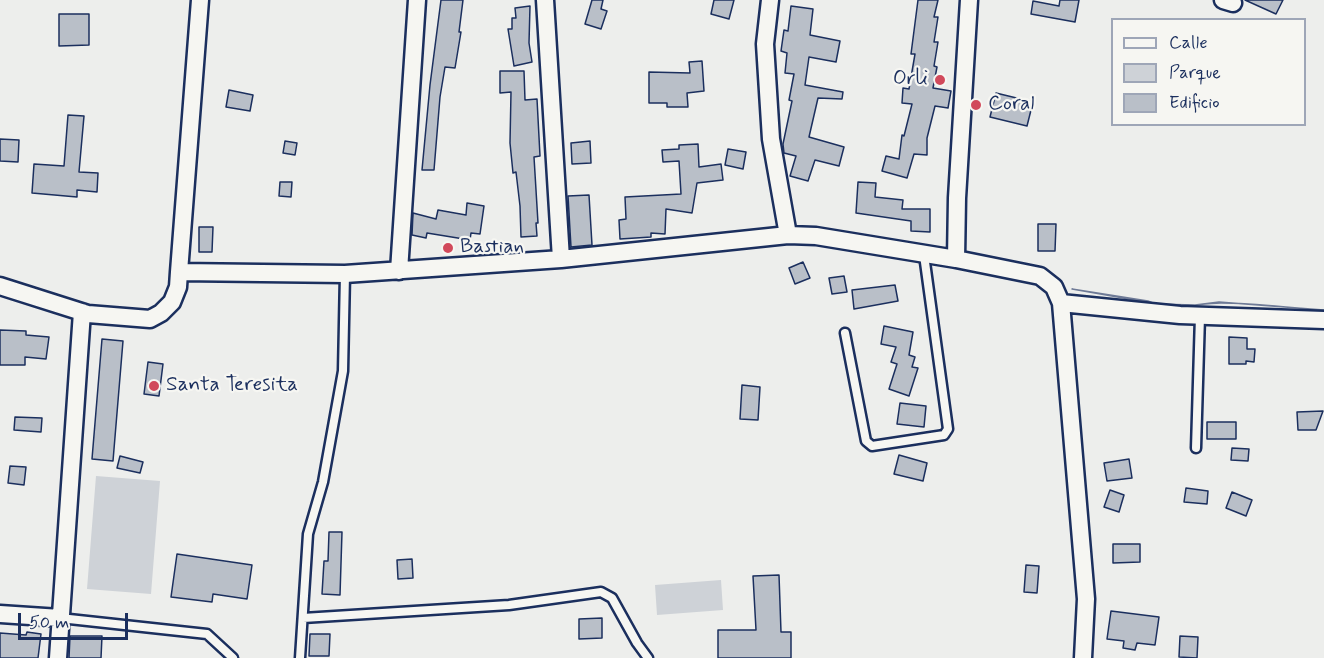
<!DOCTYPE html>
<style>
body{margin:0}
#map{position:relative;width:1324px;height:658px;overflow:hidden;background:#edeeec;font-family:Mynerve,sans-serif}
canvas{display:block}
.legend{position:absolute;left:1111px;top:18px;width:195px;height:108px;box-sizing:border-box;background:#f6f6f2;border:2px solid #9ea6b7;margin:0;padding:8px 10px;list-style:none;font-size:18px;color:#1b2f5e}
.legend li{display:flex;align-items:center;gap:12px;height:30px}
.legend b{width:30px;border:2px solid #9ea6b7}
.scale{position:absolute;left:18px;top:613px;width:110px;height:27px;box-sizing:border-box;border:3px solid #1b2f5e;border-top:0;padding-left:8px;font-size:18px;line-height:21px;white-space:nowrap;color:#1b2f5e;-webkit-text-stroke:4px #f6f6f2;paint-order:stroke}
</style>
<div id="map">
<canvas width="1324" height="658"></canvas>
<ul class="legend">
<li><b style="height:8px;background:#f6f6f2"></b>Calle</li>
<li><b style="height:16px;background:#ced2d7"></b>Parque</li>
<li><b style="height:16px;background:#b9bfc8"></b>Edificio</li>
</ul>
<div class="scale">50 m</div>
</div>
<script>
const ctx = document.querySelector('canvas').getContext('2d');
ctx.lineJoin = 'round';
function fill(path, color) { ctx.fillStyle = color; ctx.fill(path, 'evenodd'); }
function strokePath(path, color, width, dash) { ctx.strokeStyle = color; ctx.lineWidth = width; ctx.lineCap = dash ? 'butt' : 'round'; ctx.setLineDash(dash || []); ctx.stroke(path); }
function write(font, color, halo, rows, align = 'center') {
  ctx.font = font + ' Mynerve,sans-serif'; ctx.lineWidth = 4.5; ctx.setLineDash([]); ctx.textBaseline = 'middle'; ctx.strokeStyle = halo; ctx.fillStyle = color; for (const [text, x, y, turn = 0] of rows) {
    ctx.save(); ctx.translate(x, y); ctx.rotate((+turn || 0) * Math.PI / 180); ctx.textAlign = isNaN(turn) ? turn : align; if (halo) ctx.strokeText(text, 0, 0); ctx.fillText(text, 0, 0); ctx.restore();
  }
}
fill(new Path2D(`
 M96,476L160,481L151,594L87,589Z
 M721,580L723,610L657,615L655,585Z`), '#ced2d7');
const water = new Path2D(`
 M1072,289L1148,301L1155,304L1195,305L1219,302L1324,310C1290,308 1255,303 1221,303C1197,303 1169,312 1146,302Z`);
fill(water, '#a5acbc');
strokePath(water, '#6e7a96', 1.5);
const building = new Path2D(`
 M441,0H463L459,32H461L455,68L445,67L440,97L434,170H422L430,85Z
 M592,0H603L601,9L607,11L601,29L585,24Z
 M714,0H734L729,19L711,14Z
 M918,0H938L934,17H938L934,42H938L934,66L937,67L933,88L951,91L948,108L935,106L927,138V155L914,154L907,178L882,171L886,156L899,159L902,135L904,136L912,104L902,103L903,88L909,89L915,54H911Z
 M1060,0H1079L1075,22L1031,14L1033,1L1059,6Z
 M1245,0H1283L1276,14Z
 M530,6L529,43L532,62L514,66L508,29H512V18H516L515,8Z
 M791,6L813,9L810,35L840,41L836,62L809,57L805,85L843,92L842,99L818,98L809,137L844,147L839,166L815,160L808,181L790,176L796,156L784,153L783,144L792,101L789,100L794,74L785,73L787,53L781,51L784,30L788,31Z
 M59,14H89V45L59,46Z
 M702,61L704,91L687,93L688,107H667V103H649V72L690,73L689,62Z
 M500,71H524L525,100L537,99L540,156L534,157L538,223H536L537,236L521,237L520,206L516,172L513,173L510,143L511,92L500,93Z
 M229,90L253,95L250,111L226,107Z
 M996,93L1033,102L1027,126L990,117Z
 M68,115L84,116L79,172L98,173L97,192L77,190V197L32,193L34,164L64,166Z
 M0,139L19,140L18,162L0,161Z
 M285,141L297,143L295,155L283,153Z
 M590,141L591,163L572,164L571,143Z
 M698,144L699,167L721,164L723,180L697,183L692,213L666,209L665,234L651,233V237L620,239L619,220L626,219L625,197L681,194L679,161L663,162L662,150L679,149V145Z
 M728,149L746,152L743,169L725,165Z
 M280,182H292L291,197L279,196Z
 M858,182L876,183L875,197L903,200L902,209H930V232L911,231V221L856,213Z
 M589,195L592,245L571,247L568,196Z
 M467,203L484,206L480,234L471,233L470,240L427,233L426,238L412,235L413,213L436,219L438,210L466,215Z
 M1038,224H1056L1055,251H1038Z
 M199,227H213L212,252H199Z
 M803,262L810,278L795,284L789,268Z
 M844,276L847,292L832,294L829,278Z
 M895,285L898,301L854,309L852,290Z
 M884,326L913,332L909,355L915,357L912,367L918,368L909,396L889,389L897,364L891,362L896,347L881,344Z
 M0,330L26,331V335L49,337L46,359L25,357V365H0Z
 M1229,337L1247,338V349H1255L1254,362L1246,361V364H1229Z
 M102,339L123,341L113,461L92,459Z
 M148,362L163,364L159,396L144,394Z
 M742,385L760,387L758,420L740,419Z
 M900,403L926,406L924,427L897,424Z
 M1323,411L1316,430H1298L1297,412Z
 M15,417L42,418L41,432L14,430Z
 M1207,422H1236V439H1207Z
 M1232,448L1249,449L1248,461L1231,460Z
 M899,455L927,463L923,481L894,474Z
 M120,456L143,462L140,473L117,468Z
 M1129,459L1132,478L1107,481L1104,463Z
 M10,466L26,467L24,485L8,483Z
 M1186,488L1208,491L1207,504L1184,502Z
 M1110,490L1124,495L1119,512L1104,507Z
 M1232,492L1252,500L1246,516L1226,508Z
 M329,532H342L340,595L322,594L324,561H328Z
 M1113,544H1140V562L1113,563Z
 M177,554L252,565L247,599L213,594L212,602L171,597Z
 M412,559L413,578L398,579L397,560Z
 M1026,565L1039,566L1037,593L1024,592Z
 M779,575L781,632H791V658H718V630H756L753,576Z
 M1111,611L1159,617L1155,645L1137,643L1135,650L1123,648L1124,641L1107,639Z
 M602,618V638L579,639V619Z
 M27,632L41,634L38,658H0V633L26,635Z
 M310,634H330L329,656H309Z
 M70,636H102L101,658H69Z
 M1180,636L1198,637L1197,658L1179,657Z`);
fill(building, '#b9bfc8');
strokePath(building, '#1b2f5e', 1.5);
const lane = new Path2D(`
 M845,333L866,441L872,446L944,435L948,429L924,255
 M1196,448L1200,316
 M60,618L207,634L233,658
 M303,618L509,605L601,592L612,598L637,643L648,658
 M300,658L308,534L323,482L343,371L345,274`);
const street = new Path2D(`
 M545,0L561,259
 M770,0L765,44L771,139L788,235
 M1223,0L1233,3
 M956,259L957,198L969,0
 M399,271L417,0
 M179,272L345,274L561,259L788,235L816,236L956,259L1040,276L1054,287L1061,303L1086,599L1083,658
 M0,286L88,314L150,319L161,313L172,302L178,287L179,272L200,0
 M1061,303L1180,315L1324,320
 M0,614L60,618
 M58,658L82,312`);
strokePath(lane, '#1b2f5e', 13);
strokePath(street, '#1b2f5e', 21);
strokePath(lane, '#f6f6f2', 8);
strokePath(street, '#f6f6f2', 16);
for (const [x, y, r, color] of [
 [940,80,6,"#d1495b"],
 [976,105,6,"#d1495b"],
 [448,248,6,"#d1495b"],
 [154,386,6,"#d1495b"]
]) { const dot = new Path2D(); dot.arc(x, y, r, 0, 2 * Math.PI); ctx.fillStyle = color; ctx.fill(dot); strokePath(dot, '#f6f6f2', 2); }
write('21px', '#1b2f5e', '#f6f6f2', [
 ["Orli",928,80,"right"],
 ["Coral",988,105],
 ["Bastian",460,248],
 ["Santa Teresita",166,386]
], 'left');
</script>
